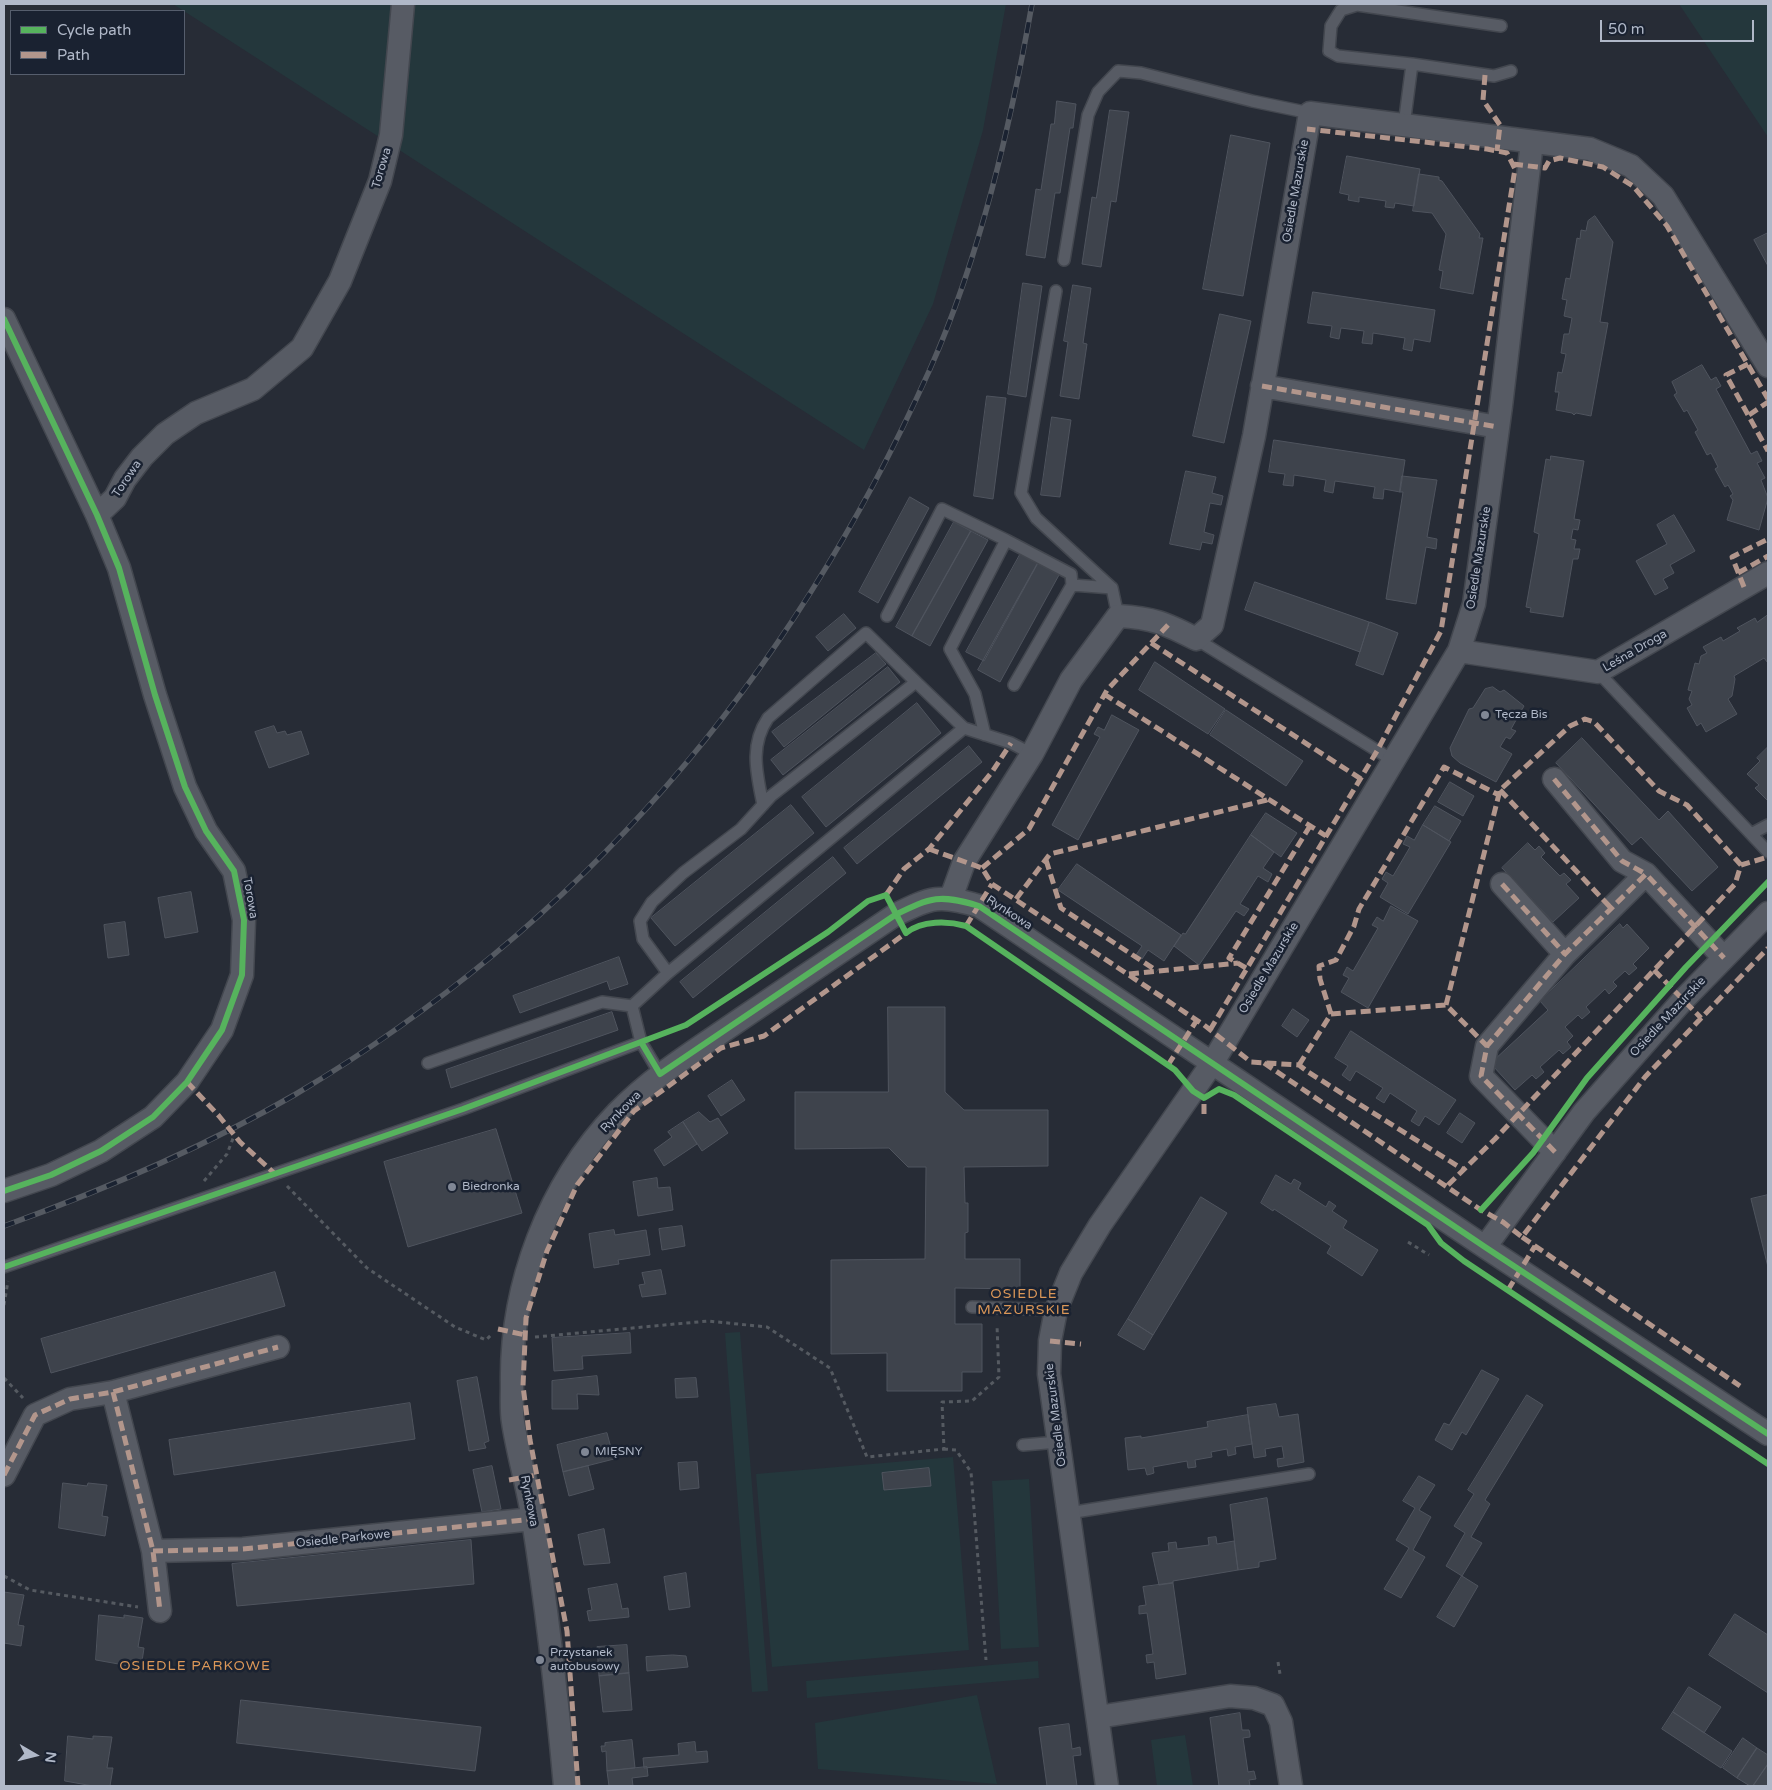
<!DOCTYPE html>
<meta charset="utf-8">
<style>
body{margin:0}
#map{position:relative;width:1772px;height:1790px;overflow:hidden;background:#272c36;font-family:"Varela Round",sans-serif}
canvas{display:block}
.frame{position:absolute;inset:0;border:5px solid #b0b8c8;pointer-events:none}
.legend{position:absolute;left:10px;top:10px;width:175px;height:65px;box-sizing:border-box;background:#1a2231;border:1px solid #565e6d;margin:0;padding:6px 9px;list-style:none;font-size:15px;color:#b0b8c8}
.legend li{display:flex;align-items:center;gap:10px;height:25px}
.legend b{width:25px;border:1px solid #565e6d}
.north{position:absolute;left:10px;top:1730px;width:50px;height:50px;-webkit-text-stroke:4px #1a2231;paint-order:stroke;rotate:98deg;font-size:14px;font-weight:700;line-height:20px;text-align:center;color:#b0b8c8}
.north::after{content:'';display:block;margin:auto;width:18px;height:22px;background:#b0b8c8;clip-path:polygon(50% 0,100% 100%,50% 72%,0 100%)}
.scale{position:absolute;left:1600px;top:20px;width:154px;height:22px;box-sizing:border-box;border:2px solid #b0b8c8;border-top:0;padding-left:6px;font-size:15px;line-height:18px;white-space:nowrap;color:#b0b8c8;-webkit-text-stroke:4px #1a2231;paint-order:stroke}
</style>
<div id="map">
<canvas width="1772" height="1790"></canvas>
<div class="frame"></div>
<ul class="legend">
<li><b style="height:6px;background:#56b35d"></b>Cycle path</li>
<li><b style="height:6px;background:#b2968c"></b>Path</li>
</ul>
<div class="north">N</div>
<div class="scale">50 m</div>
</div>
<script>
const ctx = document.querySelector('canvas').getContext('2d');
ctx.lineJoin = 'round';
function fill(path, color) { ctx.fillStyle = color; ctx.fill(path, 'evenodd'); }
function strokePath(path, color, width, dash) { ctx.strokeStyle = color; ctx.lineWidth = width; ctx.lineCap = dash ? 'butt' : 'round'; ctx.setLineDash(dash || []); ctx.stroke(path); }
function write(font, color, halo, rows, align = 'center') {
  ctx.font = font + ' "Varela Round",sans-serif'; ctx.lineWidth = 5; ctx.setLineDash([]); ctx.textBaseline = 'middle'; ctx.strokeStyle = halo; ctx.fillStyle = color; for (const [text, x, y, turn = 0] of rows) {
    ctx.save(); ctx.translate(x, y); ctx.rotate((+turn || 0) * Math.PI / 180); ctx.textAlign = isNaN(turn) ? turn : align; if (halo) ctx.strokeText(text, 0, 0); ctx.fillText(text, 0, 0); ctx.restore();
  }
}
fill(new Path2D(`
 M173,4H1006L983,130L933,304L864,450Z
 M1679,4H1768V137Z
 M740,1332L768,1691L752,1692L725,1333Z
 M953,1457L969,1650L772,1667L756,1474Z
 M1029,1479L1039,1647L1001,1649L992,1481Z
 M1038,1661L1039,1678L807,1698L806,1681Z
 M977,1695L997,1784L818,1769L815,1723Z
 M1185,1735L1193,1786H1157L1151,1740Z`), '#24373c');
const building = new Path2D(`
 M1057,101L1076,104L1073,128H1070L1060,193H1055L1045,258L1026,255L1036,189L1041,190L1051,124H1054Z
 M1110,110L1129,112L1116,202L1111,201L1101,267L1082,264L1092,197L1096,198Z
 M1231,135L1270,143L1243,296L1203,289Z
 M1347,156L1420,169L1414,206L1395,203L1394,208L1385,207L1386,201L1359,197V202L1348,200L1349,195L1340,193Z
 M1419,174L1439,177V180L1442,181L1480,234L1479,238H1483L1473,294L1440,288L1443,271L1439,270L1446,234L1432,213L1413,211Z
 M1595,216L1613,242L1600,322L1608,323L1591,416L1576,413L1574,415L1572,413L1556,410L1559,392H1555L1558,372L1562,373L1566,354L1561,353L1564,334H1569L1572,318L1564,316L1567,300L1562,299L1566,278L1570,279L1577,238L1580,239L1581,230L1586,231L1588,221Z
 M1768,233V266L1754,240Z
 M1023,283L1042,286L1026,397L1008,394Z
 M1073,285L1091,288L1083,343L1087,344L1079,399L1060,396L1068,342L1064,341Z
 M1313,292L1435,310L1430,342L1414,339L1412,351L1403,349L1405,338L1373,333L1372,344L1362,343L1364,331L1341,328L1339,339L1330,337L1332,326L1308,323Z
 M1220,314L1251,321L1224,443L1193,436Z
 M1702,365L1711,380L1716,377L1721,386L1716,389L1751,454L1757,451L1762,461L1757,463L1765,478L1761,480L1768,498L1759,530L1727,520L1733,500L1730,496L1733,494L1728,485L1725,487L1715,469L1718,467L1711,453L1707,455L1695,432L1698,430L1687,410L1684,412L1674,395L1677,393L1672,382Z
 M987,396L1006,398L993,499L974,496Z
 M1052,417L1071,420L1060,497L1041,495Z
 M1274,440L1405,460L1400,492L1384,489L1383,499L1373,498L1375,487L1335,481L1333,493L1324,491L1326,480L1294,475L1293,486L1283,485L1285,474L1269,472Z
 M1551,456L1584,461L1574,519L1580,520L1578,530L1573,529L1571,539L1576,540L1574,549H1580L1578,559H1573L1563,617L1530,612L1531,608L1526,607L1539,534L1534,532L1546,459L1550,460Z
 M1186,471L1216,477L1212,493L1223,496L1221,505L1210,503L1204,532L1214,535L1212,544L1202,542L1200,550L1170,544Z
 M1402,476L1437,480L1427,537L1437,539L1436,549L1426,547L1416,604L1386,599L1403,492H1400Z
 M910,497L929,508L878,603L859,592Z
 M1674,515L1695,551L1670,565L1674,573L1663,579L1668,588L1655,595L1636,561L1667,544L1657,525Z
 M954,522L971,531L912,636L896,627Z
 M971,531L988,540L930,646L912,636Z
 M1021,553L1038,563L984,661L966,652Z
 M1038,563L1059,575L1000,682L978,670Z
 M1255,582L1369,622L1360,652L1245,610Z
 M844,614L856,628L828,651L816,637Z
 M1768,615V663L1764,658L1734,676L1735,679L1732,696L1728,699L1737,714L1706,732L1701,723L1697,726L1687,708L1692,705L1689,699L1692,691L1688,690L1695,663L1699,664L1701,656L1707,653L1703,647L1721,637L1723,641L1740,631L1737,628L1755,618L1757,622Z
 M1370,622L1398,633L1383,675L1356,665Z
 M876,653L886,664L784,747L772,732Z
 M1155,662L1225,709L1208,734L1139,690Z
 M888,667L900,682L783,775L771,760Z
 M1493,687L1500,692L1504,690L1524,706L1511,729L1516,731L1510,739L1506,737L1500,747L1512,754L1496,782L1460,763L1452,756L1450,748L1469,709L1473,708L1485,689Z
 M917,703L941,733L826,827L802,797Z
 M1226,710L1303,761L1286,786L1210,735Z
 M1112,715L1139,730L1078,840L1052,825L1100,737L1094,734L1098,727L1104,730Z
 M274,726L277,733L285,731L287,735L301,731L309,754L269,768L255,732Z
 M1582,738L1659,820L1668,811L1718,867L1692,891L1641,837L1632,845L1556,763Z
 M969,746L982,762L857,864L844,848Z
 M1768,747V801L1755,788L1759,785L1747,774L1760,761L1757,758Z
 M1450,782L1474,796L1463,816L1438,802Z
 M791,805L814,833L675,946L651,918Z
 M1435,806L1461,821L1449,841L1423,825Z
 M1266,813L1297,833L1281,857L1251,835Z
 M1423,825L1451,842L1408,914L1380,897L1388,883L1382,879L1386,872L1393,876L1410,847L1403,844L1407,836L1414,840Z
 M1251,835L1274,852L1263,868L1272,874L1268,882L1258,876L1240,904L1249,909L1244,916L1236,911L1199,965L1174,946L1183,933L1185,934Z
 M1528,843L1535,850L1539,846L1545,853L1541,857L1560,876L1564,873L1571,880L1566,884L1579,898L1553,922L1502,868Z
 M833,857L846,873L693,998L680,982Z
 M1077,864L1181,935L1164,961L1148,950L1142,959L1136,955L1142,946L1058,890Z
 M191,892L198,932L165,938L158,898Z
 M1391,906L1418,921L1368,1008L1341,992L1349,978L1343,975L1347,967L1353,971L1378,928L1372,925L1377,917L1383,921Z
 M125,922L129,955L108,958L104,925Z
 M1620,924L1623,928L1627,924L1649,948L1633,964L1637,968L1629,975L1625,971L1613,982L1617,986L1609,994L1605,989L1586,1007L1590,1012L1582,1019L1578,1015L1565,1027L1573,1036L1567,1042L1571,1047L1563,1054L1559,1050L1540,1067L1544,1072L1536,1079L1532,1075L1515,1090L1493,1066L1496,1063L1493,1061L1548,1010L1540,1001Z
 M619,957L628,984L610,990L607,981L520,1013L513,996Z
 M888,1007H945V1092L964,1110H1048V1166L964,1167L965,1203H968V1232L965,1233V1259H1020V1289L955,1288V1324H982V1372H962V1391H887V1353L831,1354V1260L925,1259L926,1167H908L889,1148L795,1149V1092H888Z
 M1293,1009L1309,1020L1297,1037L1282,1026Z
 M612,1012L618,1030L451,1088L446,1070Z
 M1351,1031L1456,1100L1439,1125L1425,1116L1419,1126L1411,1121L1417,1111L1390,1093L1384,1103L1376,1098L1383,1088L1356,1071L1350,1081L1342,1075L1348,1066L1335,1058Z
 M732,1080L745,1100L721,1116L708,1096Z
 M699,1112L710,1122L718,1118L728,1133L702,1151L683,1122Z
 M1460,1113L1475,1123L1462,1143L1447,1133Z
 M683,1122L697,1144L664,1166L654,1150L672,1137L668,1132Z
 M496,1129L522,1213L408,1247L384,1162Z
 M1276,1175L1291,1184L1294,1179L1301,1183L1298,1189L1326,1207L1329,1201L1336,1206L1332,1211L1347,1221L1343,1228L1378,1250L1362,1276L1327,1253L1331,1246L1274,1209L1273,1211L1261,1203Z
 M657,1178L658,1188L670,1187L673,1210L638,1216L633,1182Z
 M1768,1195V1267L1751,1199Z
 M1201,1197L1227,1213L1153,1335L1128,1319Z
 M682,1226L685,1246L662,1250L659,1229Z
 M614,1230L615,1235L646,1230L650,1255L618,1260L619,1264L594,1268L589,1234Z
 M661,1270L666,1294L642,1297L639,1285L645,1284L642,1273Z
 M275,1272L285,1306L51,1373L41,1339Z
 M1128,1319L1153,1335L1144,1350L1118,1335Z
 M630,1333L631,1353L582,1356L583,1369L554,1371L552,1338Z
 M1482,1370L1499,1379L1466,1435L1462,1432L1452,1450L1435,1440L1444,1423L1449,1425Z
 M597,1376L599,1395L577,1394L578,1409H552V1381Z
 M477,1377L489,1441L484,1443L486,1448L469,1451L457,1381Z
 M696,1378L698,1397L676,1398L675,1379Z
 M1527,1395L1543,1405L1485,1500L1490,1504L1471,1537L1482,1543L1462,1576L1446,1566L1465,1533L1454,1526L1474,1494L1468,1490Z
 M410,1403L415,1439L174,1475L169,1440Z
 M1276,1404L1279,1417L1298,1414L1304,1462L1278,1467L1277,1459L1284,1458L1282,1446L1265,1449L1266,1456L1254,1458L1247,1408Z
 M1248,1415L1252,1444L1235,1447L1236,1454L1228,1456L1227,1449L1211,1452L1212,1457L1195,1460L1196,1467L1188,1468L1187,1461L1153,1467L1154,1473L1151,1474L1147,1475L1145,1468L1128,1470L1125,1438L1141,1436V1438L1208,1427L1207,1422Z
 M607,1433L614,1459L563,1472L557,1445Z
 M697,1462L699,1488L680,1490L678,1463Z
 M492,1466L501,1509L482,1512L473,1470Z
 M588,1466L594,1489L569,1496L563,1472Z
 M929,1468L931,1486L884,1490L882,1473Z
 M1419,1476L1435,1485L1419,1510L1431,1517L1413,1550L1425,1557L1401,1598L1384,1589L1409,1548L1396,1540L1415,1508L1403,1501Z
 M63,1483L87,1486L88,1483L107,1485L102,1516L108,1517L105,1536L59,1528Z
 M1267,1498L1276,1559L1259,1562V1567L1238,1570L1230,1505Z
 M604,1529L610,1563L584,1565L578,1535Z
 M1216,1537L1217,1544L1234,1541L1238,1570L1173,1581V1583L1159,1585L1152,1553L1169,1551L1168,1543L1176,1542L1177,1549L1209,1545L1208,1538Z
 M471,1540L474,1584L237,1606L232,1564Z
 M686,1573L690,1607L669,1610L664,1577Z
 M1462,1576L1478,1586L1454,1627L1437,1617Z
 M1173,1583L1186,1674L1156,1679L1154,1662L1147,1663L1146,1655L1153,1654L1147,1613L1139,1614V1606L1146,1605L1143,1587Z
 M617,1584L622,1609L628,1608L629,1617L589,1621L587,1611L592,1610L588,1589Z
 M4,1592L24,1595L18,1625L24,1626L21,1646L4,1643Z
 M1735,1614L1768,1635V1693L1709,1655Z
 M99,1615L124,1618V1615L143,1618L138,1647L144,1648L141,1668L96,1660Z
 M627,1645L629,1673L599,1676L597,1647Z
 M673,1655L686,1656L688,1667L647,1671L646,1657Z
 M629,1673L632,1710L603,1712L599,1676Z
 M1689,1687L1721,1707L1704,1733L1673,1712Z
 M241,1700L481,1727L475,1771L237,1743Z
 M1673,1712L1732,1751L1721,1768L1662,1729Z
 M1240,1713L1242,1730H1249L1250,1734V1737L1243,1738L1248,1772L1254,1771L1256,1779L1249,1780L1250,1786H1219L1210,1718Z
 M1069,1724L1072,1749L1080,1747L1081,1755L1073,1756L1077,1786H1047L1039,1728Z
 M68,1736L93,1739V1736L112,1737L107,1768H113L110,1786H93L65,1781Z
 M1743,1738L1757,1748L1737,1778L1723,1768Z
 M632,1740L635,1768L607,1771L606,1751L602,1752L601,1746H605V1743Z
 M695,1742L696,1752L707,1751L708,1762L644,1768L643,1758L679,1755L678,1744Z
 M1757,1748L1768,1755V1764L1753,1786H1750L1737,1778Z
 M1768,1764V1786H1753Z
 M647,1767L648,1776L632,1778L633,1786H609L607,1771Z`);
fill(building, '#3e434c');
strokePath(building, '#4f545e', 1);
const lane = new Path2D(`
 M1501,26L1357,5L1341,10L1331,26L1329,51L1338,56L1412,64L1494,76L1511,71
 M1404,125L1412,64
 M1064,260L1088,115L1098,92L1118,71L1141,73L1252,101L1310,113
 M1056,291L1021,493L1036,518L1112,588
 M1006,540L1071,574L1072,585L1014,685
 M1072,585L1112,588L1118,616
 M887,616L942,509L1006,540L950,649L975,694L985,735
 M1196,639L1394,761
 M1598,672L1768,852
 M964,728L1011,743L1032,754
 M763,805C757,774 749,746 768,718L866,633L916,682
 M1751,834L1768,825
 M632,1006L668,973L964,728L916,682L771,796L741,829L683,873L652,902L640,921L643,939L668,973
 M428,1063L602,1002L632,1006L641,1042L660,1074
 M4,1267L463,1109L641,1042
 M972,1307L1056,1310
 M1023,1445L1058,1442
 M1069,1513L1309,1474`);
const street = new Path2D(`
 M4,319L97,515L119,568L155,695L185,787L206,831L234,871L244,920L242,975L222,1030L187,1082L153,1117L101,1151L51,1175L4,1191
 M1262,386L1498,427
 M97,515L115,498L125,479L142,457L165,434L196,413L253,389L302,348L340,281L380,181L391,135L403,4
 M1459,651L1598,672L1768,573
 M1554,779L1622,861L1646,874
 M1502,884L1565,954
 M951,898L964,862L1032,754L1071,680L1118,616C1153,618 1165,623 1196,639L1212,625L1254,436L1310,113L1590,149L1631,166L1663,196L1768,366
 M1555,1152L1481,1076L1487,1046L1565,954L1646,874L1724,958
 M1485,1247L1584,1112L1683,1000L1768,913
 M113,1392L153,1551L160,1611
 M4,1475L35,1415L70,1399L113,1392L278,1347
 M153,1551L243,1549L533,1519
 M1098,1717L1230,1696L1254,1698L1273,1705L1281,1722L1291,1786
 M565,1786C557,1698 547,1608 533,1520C528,1487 518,1455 513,1422C511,1410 512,1397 512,1385C510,1286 548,1185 617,1113C653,1076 696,1050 738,1021C790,986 843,950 895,915C932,897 939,894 979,906L1485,1247L1768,1434
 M1107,1786L1049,1374L1050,1341L1056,1310L1071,1273L1100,1225L1213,1062L1459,651L1474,604L1501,406L1532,142`);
strokePath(lane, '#43474f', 14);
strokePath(street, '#43474f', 25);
strokePath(new Path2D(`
 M204,1181L227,1154L234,1136
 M287,1186L367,1268L455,1327L486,1340L493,1333
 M1408,1242L1429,1255
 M4,1305L8,1281
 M535,1337L708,1321L767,1327L830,1368L867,1457L944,1449L942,1402L972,1401L999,1377L997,1325
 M4,1378L23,1398
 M944,1449L956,1450L971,1472L986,1660
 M4,1576L30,1590L138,1607
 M1278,1662L1280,1674`), '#555a61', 3, [4, 4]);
strokePath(lane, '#575b64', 11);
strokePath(street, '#575b64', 22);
const rail = new Path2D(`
 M4,1226C104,1190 203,1148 296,1094C585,922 793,675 930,369C981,254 1010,127 1032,4`);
strokePath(rail, '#555a62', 5.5);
strokePath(rail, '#1a2231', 4, [11]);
strokePath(new Path2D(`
 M1485,75L1483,100L1500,125L1497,151
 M1513,164L1545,168L1549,161L1560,158L1603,167L1633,186L1667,226L1768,399
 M1748,364L1726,375L1768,451
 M1767,365H1768
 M1262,386L1498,427
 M1749,415L1768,402
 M1738,573L1768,556
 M1744,587L1732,557L1768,539
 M1151,643L1361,779
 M1104,694L1326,836
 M1554,779L1622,861L1646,874
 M1500,790L1611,908
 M929,849L982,868L992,884L1204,1025L1251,1062L1299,1065L1308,1072L1464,1170
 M1046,860L1061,908L1157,971
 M982,868L1029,829L1107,690L1168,625
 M1502,884L1565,954
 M886,895L904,869L929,849L992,772L1011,743
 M1016,899L1050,854L1267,800
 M966,926L992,884
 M1246,968L1229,958L1310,826
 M1654,970L1701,1018
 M1129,974L1238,963
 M1446,1005L1500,790L1570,726L1585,719L1594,722L1659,791L1687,805L1741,865
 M1331,1014L1320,979L1319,966L1336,960L1354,926L1359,909L1444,767L1499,795
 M1210,1030L1377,751L1441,631L1515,169L1507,153L1487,149L1307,129
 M1264,1063L1481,1210L1503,1222L1522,1237L1645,1077L1768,948
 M1168,1065L1197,1020
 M1299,1065L1331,1014L1446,1005L1487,1046
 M187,1082L219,1116L240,1142L274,1173
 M1204,1114V1098
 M1555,1152L1481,1076L1487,1046L1565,954L1646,874L1724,958
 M1448,1185L1495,1139L1735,884L1741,865L1768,857
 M1522,1237L1740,1386
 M1508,1290L1535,1246
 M498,1329L525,1335
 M1050,1341L1081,1344
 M113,1392L153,1551L160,1611
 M4,1475L35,1415L70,1399L113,1392L278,1347
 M509,1480L537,1475
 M153,1551L243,1549L533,1519
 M578,1786L567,1631L530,1440L523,1386L526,1318L547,1251L577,1185L634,1111L721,1048L764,1036L906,933`), '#b2968c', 5, [10, 5]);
strokePath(new Path2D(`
 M4,319L97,515L119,568L155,695L185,787L206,831L234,871L244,920L242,975L222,1030L187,1082L153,1117L101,1151L51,1175L4,1191
 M641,1042L660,1074L895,915C932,897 939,894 979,906L1485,1247L1768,1434
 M1481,1210L1533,1153L1587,1078L1686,967L1768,882
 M4,1267L463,1109L686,1025L828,932L868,901L886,895L906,933C922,920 948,921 966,926L1175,1070L1193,1091L1204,1098L1219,1089L1234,1095L1428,1225L1441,1243L1464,1261L1768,1464`), '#56b35d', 6);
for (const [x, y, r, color] of [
 [1485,715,5,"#808795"],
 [452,1187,5,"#808795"],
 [585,1452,5,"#808795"],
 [540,1660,5,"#808795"]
]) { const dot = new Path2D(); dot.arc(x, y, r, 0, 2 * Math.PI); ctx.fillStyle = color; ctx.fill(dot); strokePath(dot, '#1a2231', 2); }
write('12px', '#b0b8c8', '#1a2231', [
 ["Torowa",382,168,-74],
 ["Osiedle Mazurskie",1296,191,-80],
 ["Torowa",127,479,-56],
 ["Osiedle Mazurskie",1479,558,-81],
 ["Leśna Droga",1635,651,-30],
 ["Torowa",250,898,80],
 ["Rynkowa",1009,913,33],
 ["Osiedle Mazurskie",1269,968,-59],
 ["Osiedle Mazurskie",1668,1017,-47],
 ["Rynkowa",621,1112,-46],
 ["Osiedle Mazurskie",1056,1415,-97],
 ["Rynkowa",529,1501,79],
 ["Osiedle Parkowe",343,1539,-6]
]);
write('12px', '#b0b8c8', '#1a2231', [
 ["Tęcza Bis",1495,715],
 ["Biedronka",462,1187],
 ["MIĘSNY",595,1452],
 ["Przystanek",550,1653],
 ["autobusowy",550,1667]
], 'left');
ctx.letterSpacing = '1px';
write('14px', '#db9758', '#1a2231', [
 ["OSIEDLE",1024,1294],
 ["MAZURSKIE",1024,1310],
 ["OSIEDLE PARKOWE",195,1666]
]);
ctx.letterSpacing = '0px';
</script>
